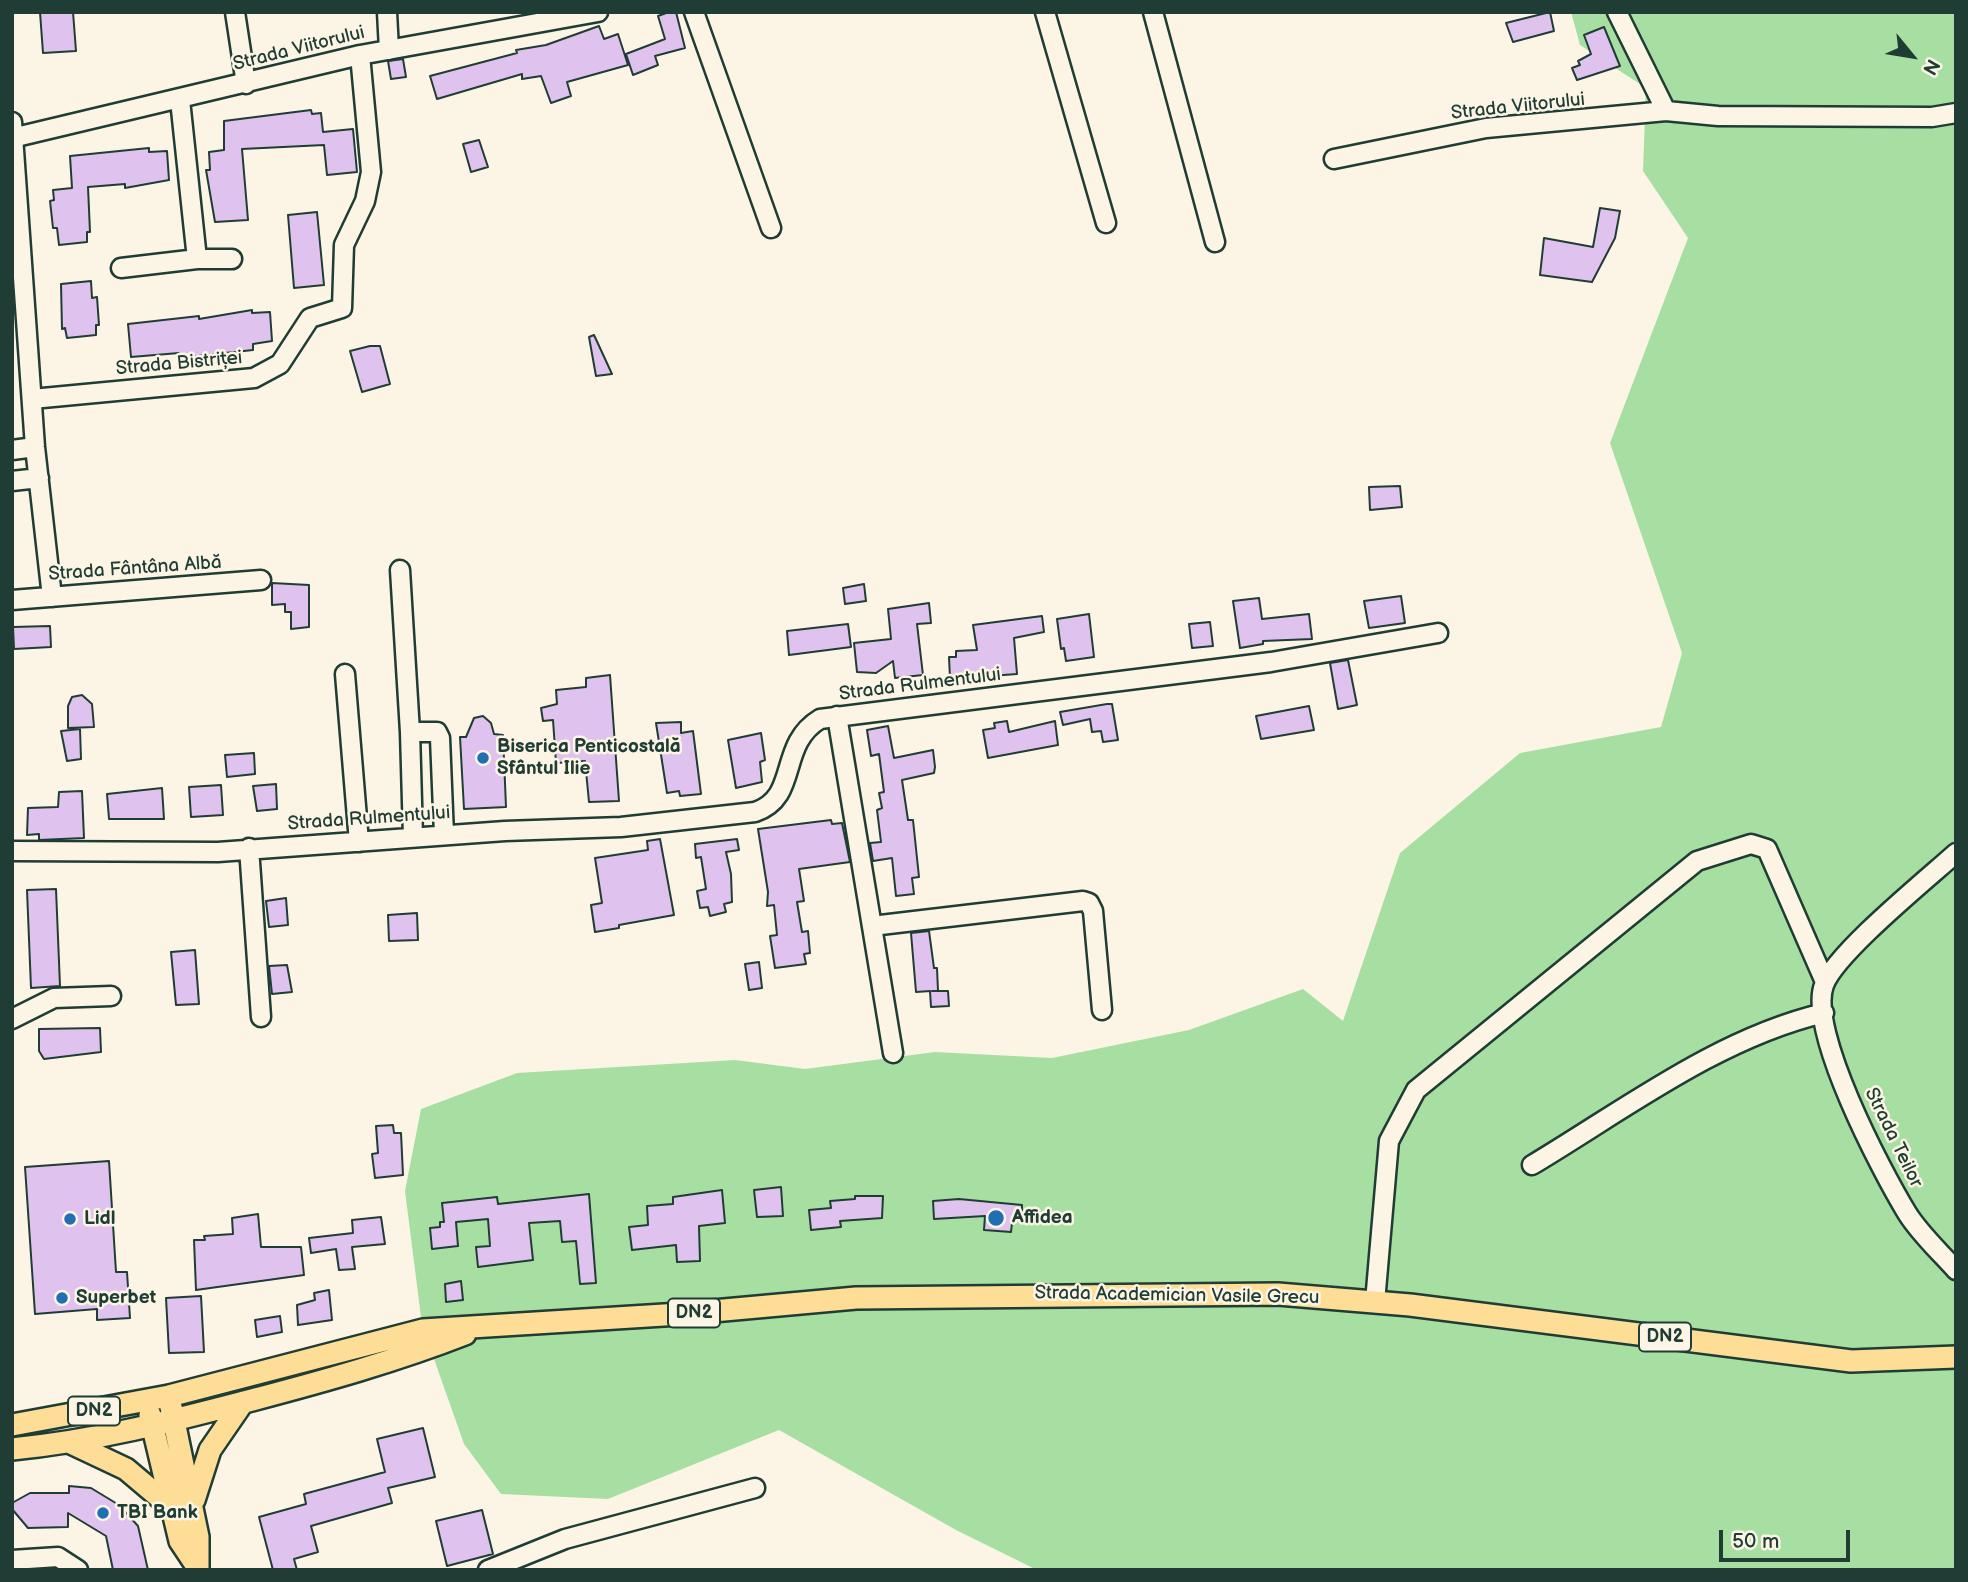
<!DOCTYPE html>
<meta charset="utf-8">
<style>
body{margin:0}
#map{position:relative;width:1968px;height:1582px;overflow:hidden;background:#fcf5e5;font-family:"Balsamiq Sans",sans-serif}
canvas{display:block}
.frame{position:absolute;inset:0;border:14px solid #1f3d34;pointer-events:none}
.north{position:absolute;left:1877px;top:21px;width:70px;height:70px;-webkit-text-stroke:5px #fcf5e5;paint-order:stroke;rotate:120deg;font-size:19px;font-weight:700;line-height:28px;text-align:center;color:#1f3d34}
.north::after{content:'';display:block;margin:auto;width:24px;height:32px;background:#1f3d34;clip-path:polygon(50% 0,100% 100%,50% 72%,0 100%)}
.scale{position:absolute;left:1719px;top:1530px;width:131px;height:32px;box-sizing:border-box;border:4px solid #1f3d34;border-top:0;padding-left:9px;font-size:21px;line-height:24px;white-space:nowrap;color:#1f3d34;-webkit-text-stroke:5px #fcf5e5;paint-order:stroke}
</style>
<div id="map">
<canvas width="1968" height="1582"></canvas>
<div class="frame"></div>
<div class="north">N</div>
<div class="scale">50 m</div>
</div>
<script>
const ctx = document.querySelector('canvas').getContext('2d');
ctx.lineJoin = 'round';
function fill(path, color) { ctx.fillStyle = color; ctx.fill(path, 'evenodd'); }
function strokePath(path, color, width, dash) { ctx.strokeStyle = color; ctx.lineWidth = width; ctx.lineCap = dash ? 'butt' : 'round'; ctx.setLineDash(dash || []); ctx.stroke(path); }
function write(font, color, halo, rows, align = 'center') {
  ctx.font = font + ' "Balsamiq Sans",sans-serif'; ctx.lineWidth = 5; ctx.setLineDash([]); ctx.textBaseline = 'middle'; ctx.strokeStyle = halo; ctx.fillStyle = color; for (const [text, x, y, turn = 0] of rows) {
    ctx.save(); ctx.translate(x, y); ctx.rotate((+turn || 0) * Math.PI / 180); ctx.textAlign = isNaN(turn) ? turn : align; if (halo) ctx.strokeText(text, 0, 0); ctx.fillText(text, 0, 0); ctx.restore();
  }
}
fill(new Path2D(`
 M1571,12H1956V1570H1037L956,1530L779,1430L608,1499L501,1494L464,1444L422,1325L405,1191L421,1109L517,1073L735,1060L805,1069L935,1052L1052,1058L1189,1030L1303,989L1343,1021L1400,853L1520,753L1661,727L1682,653L1610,443L1688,238L1643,171L1646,88L1580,45Z`), '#a7dfa3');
const building = new Path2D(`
 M40,12H73L76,51L43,53Z
 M669,12H676L685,48L655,56L658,65L633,75L626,54L665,39L658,16Z
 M1550,12L1554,31L1513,42L1506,23Z
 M599,26L604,39L618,34L628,65L567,82L571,96L551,103L541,76L522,79V74L437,99L430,76L517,53L516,50L546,45Z
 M1604,27L1620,66L1577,80L1572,68L1580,65L1578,61L1591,54L1584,35Z
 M403,59L406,77L391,79L388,61Z
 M311,110L312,114L321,113L323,132L353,129L357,172L327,175L324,145L242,149L248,220L215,222L206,170H210L209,152L224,150V121Z
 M479,140L488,167L471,172L463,144Z
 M149,148V152L167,151L169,180L125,188V184L88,187L90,232H87V242L59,245L57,228H53L50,201L54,200L53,190L72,188L70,156Z
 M1600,208L1620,211L1615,238L1592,282L1540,275L1544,238L1593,247Z
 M317,212L324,285L294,288L288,215Z
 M91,281L92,298L97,297L99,325H96V335L67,338L65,328L62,329L61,284Z
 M252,310V313L270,312L272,341L253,344V350L179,358V353L131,357L128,324L199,316V319Z
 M594,335L612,374L596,376L589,337Z
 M370,346H380L390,384L362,392L350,351Z
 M1400,486L1402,507L1370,510L1369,487Z
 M272,583L309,585V627L291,629V612H285V604L272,605Z
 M864,584L866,601L845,604L843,588Z
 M1401,596L1405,623L1369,628L1364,601Z
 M1259,598L1262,619L1309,614L1312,639L1263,641V644L1240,648L1233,601Z
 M929,603L931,623L917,624L923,675L895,678L893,661L876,673L857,672L854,643L891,639L888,609Z
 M1089,614L1094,657L1066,661L1064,648L1061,649L1057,619Z
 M1042,616L1044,632L1014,638L1017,674L950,679L949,657H956V651L977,650L973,625Z
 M1210,622L1213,646L1192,648L1189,624Z
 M848,624L851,647L789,655L787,631Z
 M50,626L51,647L14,649L13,627Z
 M1348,660L1357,705L1338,709L1330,663Z
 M610,675L619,801L589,802L585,761L556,763L553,720L543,721L541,708L557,704L556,690L586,687V678Z
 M82,695L92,704L94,727L68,728V706L72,697Z
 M1107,704H1112L1118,740L1103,742L1101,731L1092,732L1090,719L1063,725L1060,712Z
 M1309,706L1314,730L1261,739L1256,716Z
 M483,716L491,723L494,734L503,735L506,807L464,809L460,737H466L474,718Z
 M1007,721L1009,732L1055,721L1058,745L988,758L983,730L995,728L994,723Z
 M681,722V733L693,731L701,794L680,796L679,791L667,793L656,723Z
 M888,726L894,758L933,750L935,767L934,773L902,780L908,820H913L919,877L912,878L914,894L896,896L892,858L873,861L870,843L881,842L877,810L882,808L879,793L884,792L879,754L871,756L867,730Z
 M80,729L81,759L67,761L61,731Z
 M761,733L765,760L760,762L762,782L736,788L728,740Z
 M254,753L255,774L227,777L225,755Z
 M276,784L277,809L257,811L253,786Z
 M221,785L223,815L191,817L189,787Z
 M162,788L164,819H109L107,794Z
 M82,791L84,838L39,840V834L27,835L28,808L58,807L59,792Z
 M831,820L832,824L842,823L850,862L799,869L804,901L797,902L802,932L808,931L810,953L804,954L806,964L775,968L770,936L777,935L774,905L767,906L768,892L758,829Z
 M660,839L674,915L619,925V928L595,932L591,905L602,903L595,858L648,850L647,841Z
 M737,839L739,850L726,852L731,874L732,902L724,904L726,912L710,916L708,907L700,908L697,891L706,889L701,857L696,858L695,844Z
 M56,889L60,986L31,988L27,890Z
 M286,898L288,925L269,927L266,901Z
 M417,913L418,940L389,941L388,915Z
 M929,931L934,968H937L938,991H932H948L949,1006L931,1007L930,991L916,992L911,933Z
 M195,950L199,1004L176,1005L171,952Z
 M759,962L762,988L749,990L745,964Z
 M287,965L292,992L272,994L269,966Z
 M100,1028L101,1052L44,1059L39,1051V1029Z
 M393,1125L394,1133H401L403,1175L375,1178L372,1154L378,1153L376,1126Z
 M109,1161L116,1272H127L130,1318L97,1320V1309L35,1314L25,1167Z
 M781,1187L783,1216L757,1217L754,1190Z
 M722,1190L725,1223L699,1226L700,1261L677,1262L676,1245L632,1250L629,1227L648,1225L647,1206L673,1204V1197Z
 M589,1194L596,1283L580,1284L576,1241L562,1242L560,1221L529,1223L533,1260L478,1267L476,1247L490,1246L488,1219L456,1222L458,1246L432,1249L430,1228L440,1227V1222H444L442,1203L497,1197L498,1204Z
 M855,1196H883L882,1218L840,1221L841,1227L811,1230L809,1210L831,1208L830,1201L855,1199Z
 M959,1199L1022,1205V1214H1013L1011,1232L984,1230L985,1216L934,1219L933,1201Z
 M258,1214L261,1247H301L304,1275L196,1290L194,1240H205L204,1236L233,1234L232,1218Z
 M381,1217L385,1244L352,1247L355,1269L339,1270L336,1249L311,1253L309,1238L353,1233L352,1220Z
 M461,1281L463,1300L446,1302L445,1284Z
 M329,1290L332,1320L298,1325L297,1305L315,1300L314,1293Z
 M201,1296L204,1352L169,1353L166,1298Z
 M280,1316L282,1332L257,1337L255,1320Z
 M423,1428L435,1477L388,1488L392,1503L311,1526L318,1552L294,1559L297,1570H273L259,1517L306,1504L304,1494L385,1472L377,1439Z
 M69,1486L91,1488L119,1505L138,1526L148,1570H113L106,1536L68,1513V1527L28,1528L12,1509V1503L30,1493H69Z
 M482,1510L493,1554L447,1566L436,1521Z`);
fill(building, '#e0c2ef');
strokePath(building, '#1f3d34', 2);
const minor = new Path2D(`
 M235,12L246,84
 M387,12L389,50
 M694,12L771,228
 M1045,12L1106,223
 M1153,12L1215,242
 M1617,12L1666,111
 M12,122L35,447L52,597
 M12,138L360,55L598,12
 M1334,159L1486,128L1666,111L1718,116L1932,117L1956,113
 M197,259H232
 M121,268L197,259L180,100
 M32,399L254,378L280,364L310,318L342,308L344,245L365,201L371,172L360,55
 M12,450L35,447
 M12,481L39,478
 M400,570L410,732H437L440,738L444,835
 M12,600L261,580
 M345,674L359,842
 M837,716L893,1053
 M410,732L413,837
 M249,848L261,1017
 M12,851L218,852L505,831L621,827L755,812C800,797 777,745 820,719L1271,662L1438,633
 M1956,853C1926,880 1836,953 1824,985C1807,1030 1882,1172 1907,1213C1920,1234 1940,1252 1956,1270
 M872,926L1083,901L1089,903L1093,911L1102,1010
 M12,1019L54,998L111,996
 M1532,1165C1624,1110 1718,1038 1824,1013
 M1375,1302L1389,1141L1416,1090L1697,861L1751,844L1767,849L1825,982
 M12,1560L58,1557L78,1570
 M488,1570L565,1539L755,1488`);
const major = new Path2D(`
 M171,1407L198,1537V1568
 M150,1415L180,1541L198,1568
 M12,1425L169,1396L423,1330L680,1314L856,1298L1278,1294L1410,1305L1851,1361L1956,1357
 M71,1443L126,1469L171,1507
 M12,1449C95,1441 172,1421 252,1400C324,1381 396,1361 465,1334
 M194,1500L210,1450L243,1402`);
strokePath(minor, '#1f3d34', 23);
strokePath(major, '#1f3d34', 26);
strokePath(minor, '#fcf5e5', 18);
strokePath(major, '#fede96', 21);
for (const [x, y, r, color] of [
 [483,758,7,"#1f6fb2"],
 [996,1218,9,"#1f6fb2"],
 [70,1219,7,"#1f6fb2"],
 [62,1298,7,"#1f6fb2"],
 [103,1513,7,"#1f6fb2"]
]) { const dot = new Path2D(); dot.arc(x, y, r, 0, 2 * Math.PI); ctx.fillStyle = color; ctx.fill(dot); strokePath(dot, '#fcf5e5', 2.5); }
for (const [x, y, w] of [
 [694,1313,52],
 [1665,1337,52],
 [94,1411,52]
]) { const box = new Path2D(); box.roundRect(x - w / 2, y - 14.5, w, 29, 5); ctx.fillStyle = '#fcf5e5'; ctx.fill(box); strokePath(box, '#1f3d34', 2); }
write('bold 18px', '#1f3d34', null, [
 ["DN2",694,1313],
 ["DN2",1665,1337],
 ["DN2",94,1411]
]);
write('19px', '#1f3d34', '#fcf5e5', [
 ["Strada Viitorului",299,49,-14],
 ["Strada Viitorului",1518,107,-6],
 ["Strada Bistriței",179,364,-5],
 ["Strada Fântâna Albă",135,569,-4],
 ["Strada Rulmentului",920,685,-7],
 ["Strada Rulmentului",369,819,-4],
 ["Strada Teilor",1893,1138,64],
 ["Strada Academician Vasile Grecu",1177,1296,1]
]);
write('bold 19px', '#1f3d34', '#fcf5e5', [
 ["Biserica Penticostală",497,747],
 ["Sfântul Ilie",497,769],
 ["Affidea",1012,1218],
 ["Lidl",84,1219],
 ["Superbet",76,1298],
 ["TBI Bank",117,1513]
], 'left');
</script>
